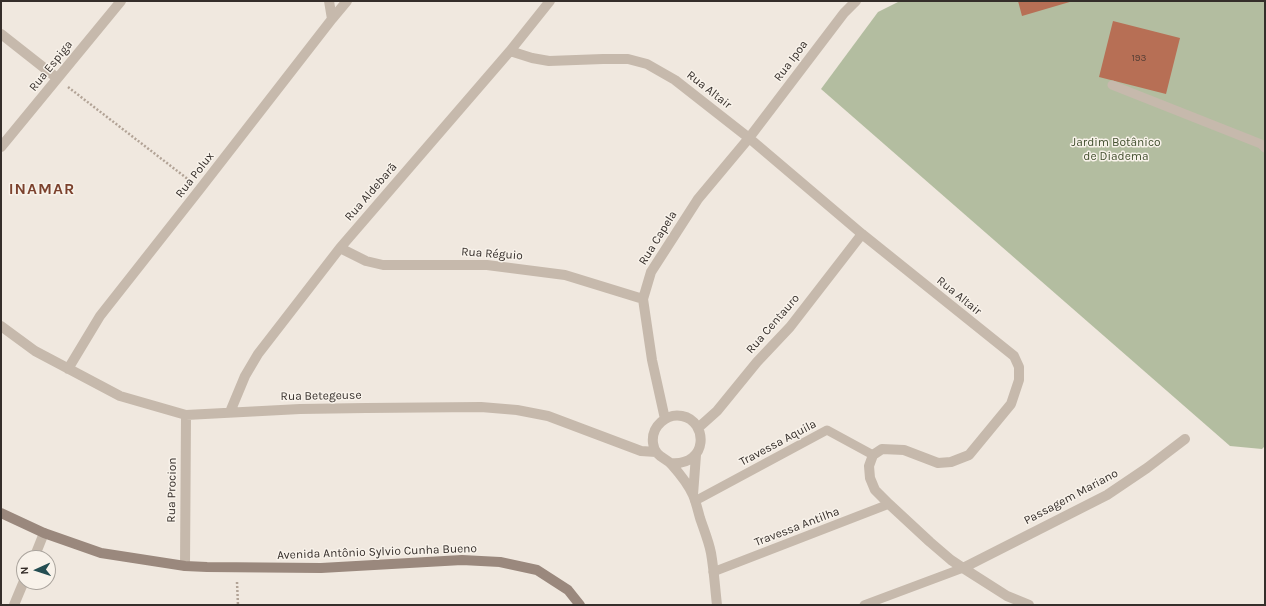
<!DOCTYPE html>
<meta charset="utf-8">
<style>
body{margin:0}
#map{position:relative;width:1266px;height:606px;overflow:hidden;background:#f0e8df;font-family:Karla,sans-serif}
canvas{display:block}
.frame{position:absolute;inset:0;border:2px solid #352e2a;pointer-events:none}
.north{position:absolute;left:16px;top:550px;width:40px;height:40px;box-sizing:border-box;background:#f8f2ea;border:1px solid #aaa49d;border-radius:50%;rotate:267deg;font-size:11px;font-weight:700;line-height:16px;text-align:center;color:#352e2a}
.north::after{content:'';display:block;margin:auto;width:14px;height:18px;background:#244e52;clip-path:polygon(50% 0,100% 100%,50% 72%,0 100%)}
</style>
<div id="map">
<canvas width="1266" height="606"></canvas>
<div class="frame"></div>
<div class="north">N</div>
</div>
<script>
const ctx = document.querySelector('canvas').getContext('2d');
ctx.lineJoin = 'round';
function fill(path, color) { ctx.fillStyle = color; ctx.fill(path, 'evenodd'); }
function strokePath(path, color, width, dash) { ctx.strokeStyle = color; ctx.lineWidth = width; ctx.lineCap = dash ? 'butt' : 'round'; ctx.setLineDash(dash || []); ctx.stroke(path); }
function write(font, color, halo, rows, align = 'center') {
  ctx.font = font + ' Karla,sans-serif'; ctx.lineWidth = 3; ctx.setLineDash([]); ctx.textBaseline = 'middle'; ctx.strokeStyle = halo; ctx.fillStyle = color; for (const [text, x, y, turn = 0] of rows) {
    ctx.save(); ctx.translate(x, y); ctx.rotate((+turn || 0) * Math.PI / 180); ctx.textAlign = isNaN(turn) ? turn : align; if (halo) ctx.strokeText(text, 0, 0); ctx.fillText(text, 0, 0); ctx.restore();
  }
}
fill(new Path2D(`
 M900,1H1265V446L1262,449L1230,446L821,89L878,12Z`), '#b3bda0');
fill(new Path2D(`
 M1018,1H1073L1022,16Z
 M1113,21L1180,38L1166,94L1099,77Z`), '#b76f55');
strokePath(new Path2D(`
 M68,87L189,180
 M237,582L238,605`), '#b2a396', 2.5, [2, 2]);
strokePath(new Path2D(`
 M1112,85L1261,144L1265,148
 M695,501L827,430L873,455
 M713,572L889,504
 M864,605L963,568`), '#c6b9ac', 9);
strokePath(new Path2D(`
 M329,1L332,19
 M1,34L57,78
 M510,51L532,58L549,61L603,59H628L647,64L675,80L749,138L862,234L1014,356L1019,367V380L1011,404L969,455L951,462L938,463L904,450L882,449L873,455L869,466L870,478L875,490L889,504L930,542L951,560L963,568L1007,596L1029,605
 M1,147L121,1
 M340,248L366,261L383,265H487L565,275L643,299
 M1,326L35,351L120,396L186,415L300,409L366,408L481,407L517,410L548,416L641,451L656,452
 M68,369L100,316L200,189L332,19L347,1
 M230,412L245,376L258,354L340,248L510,51L550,1
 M665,419L652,360L643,299L651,272L698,199L749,138L844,13L856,1
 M698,428L717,411L757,362L790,327L862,234
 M671,463C709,466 708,421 682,416C667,413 651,426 653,443C655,458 666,457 672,465C680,474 688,484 693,495C696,502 698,511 700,518C704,530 709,542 711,553C714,570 715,588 717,605
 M693,495L696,455
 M34,558L44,533
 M185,566L186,415
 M963,568L1107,495L1147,468L1185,439
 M14,605L24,581`), '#c6b9ac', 10);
strokePath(new Path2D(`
 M1,513L44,533L101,553L185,566L207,567L321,568L462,560L500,562L537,570L568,590L580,605`), '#9a887d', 10);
write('10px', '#563e35', null, [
 ["193",1139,58]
]);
write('12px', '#352e2a', '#f8f2ea', [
 ["Rua Ipoa",791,61,-53],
 ["Rua Espiga",51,66,-51],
 ["Rua Altair",709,90,38],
 ["Rua Polux",195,175,-52],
 ["Rua Aldebarã",371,192,-49],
 ["Rua Capela",658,238,-58],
 ["Rua Réguio",492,254,4],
 ["Rua Altair",959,296,39],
 ["Rua Centauro",773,324,-49],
 ["Rua Betegeuse",321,396,-1],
 ["Travessa Aquila",778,443,-28],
 ["Rua Procion",172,490,-89],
 ["Passagem Mariano",1071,497,-28],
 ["Travessa Antilha",797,527,-21],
 ["Avenida Antônio Sylvio Cunha Bueno",377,552,-2]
]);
write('12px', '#445131', '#f8f2ea', [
 ["Jardim Botânico",1116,143],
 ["de Diadema",1116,157]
]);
ctx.letterSpacing = '1px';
write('bold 16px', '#7b412d', '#f8f2ea', [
 ["INAMAR",42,189]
]);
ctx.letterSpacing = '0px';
</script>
